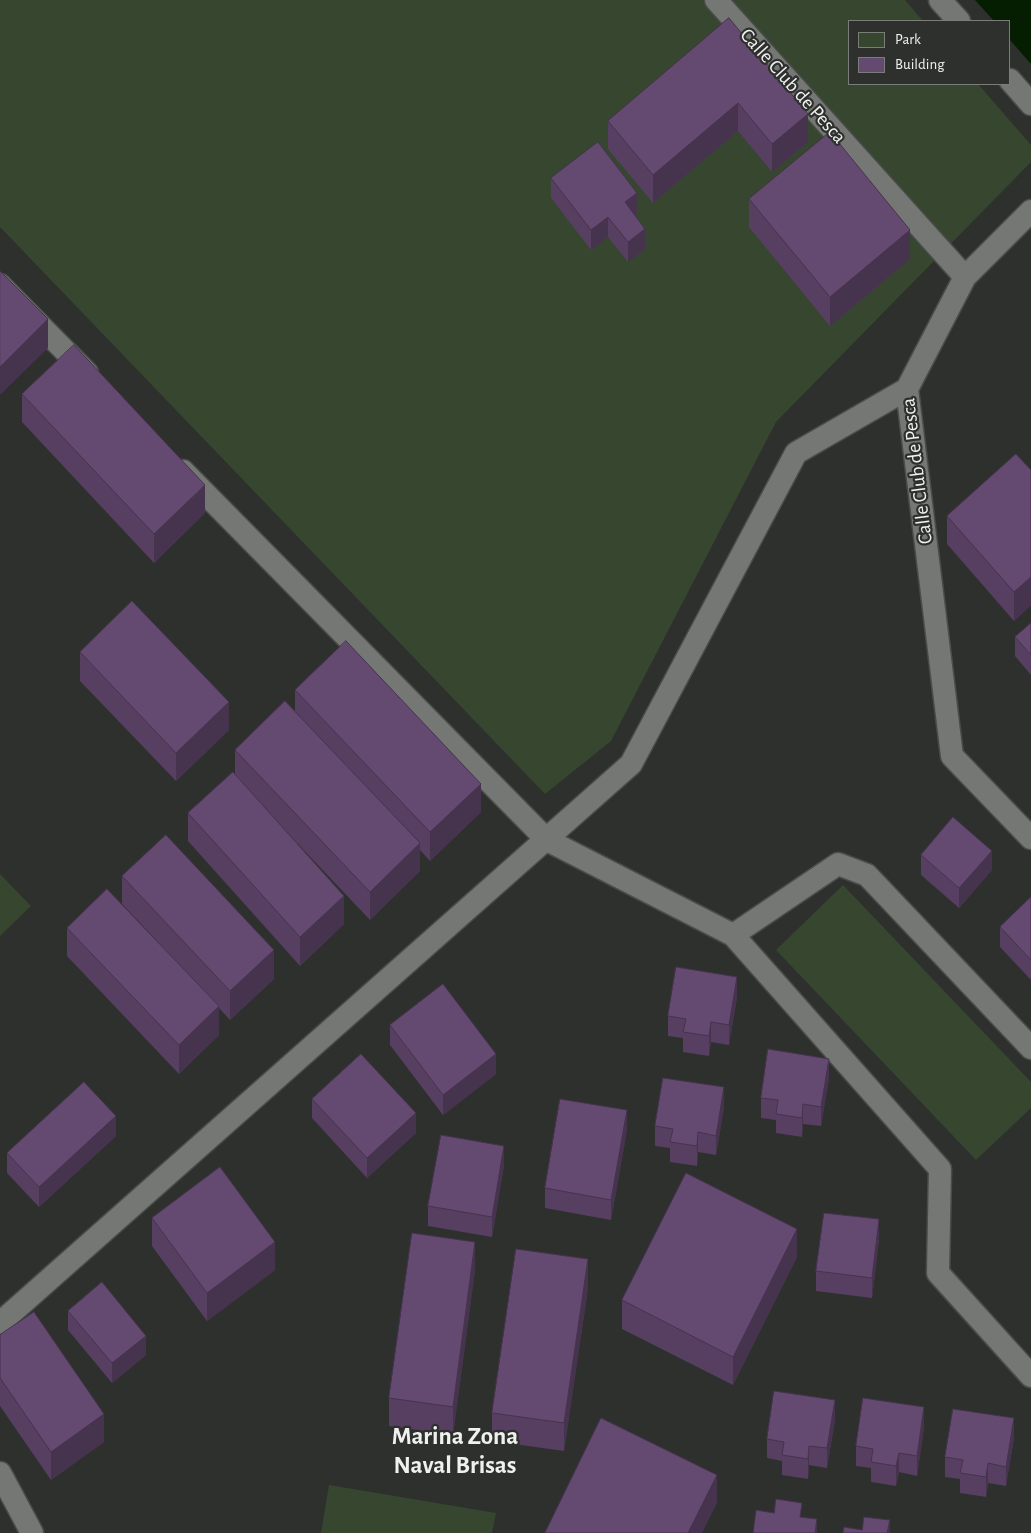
<!DOCTYPE html>
<style>
body{margin:0}
#map{position:relative;width:1031px;height:1533px;overflow:hidden;background:#2e302e;font-family:"Alegreya Sans",sans-serif}
canvas{display:block}
.legend{position:absolute;left:848px;top:20px;width:162px;height:65px;box-sizing:border-box;background:#2e302e;border:1px solid #7b7d7b;margin:0;padding:6px 9px;list-style:none;font-size:15px;color:#eff0ef}
.legend li{display:flex;align-items:center;gap:10px;height:25px}
.legend b{width:25px;border:1px solid #7b7d7b}
</style>
<div id="map">
<canvas width="1031" height="1533"></canvas>
<ul class="legend">
<li><b style="height:14px;background:#36462f"></b>Park</li>
<li><b style="height:14px;background:#644970"></b>Building</li>
</ul>
</div>
<script>
const ctx = document.querySelector('canvas').getContext('2d');
ctx.lineJoin = 'round';
function fill(path, color) { ctx.fillStyle = color; ctx.fill(path, 'evenodd'); }
function strokePath(path, color, width, dash) { ctx.strokeStyle = color; ctx.lineWidth = width; ctx.lineCap = dash ? 'butt' : 'round'; ctx.setLineDash(dash || []); ctx.stroke(path); }
function write(font, color, halo, rows, align = 'center') {
  ctx.font = font + ' "Alegreya Sans",sans-serif'; ctx.lineWidth = 4.5; ctx.setLineDash([]); ctx.textBaseline = 'middle'; ctx.strokeStyle = halo; ctx.fillStyle = color; for (const [text, x, y, turn = 0] of rows) {
    ctx.save(); ctx.translate(x, y); ctx.rotate((+turn || 0) * Math.PI / 180); ctx.textAlign = isNaN(turn) ? turn : align; if (halo) ctx.strokeText(text, 0, 0); ctx.fillText(text, 0, 0); ctx.restore();
  }
}
fill(new Path2D(`
 M0,0H905L923,21H850V84H978L1031,145V162L776,422L611,741L545,794L0,227Z
 M0,874L31,906L0,936Z
 M843,885L1031,1082V1108L976,1160L776,950Z
 M329,1485L496,1513L492,1533H321Z`), '#36462f');
fill(new Path2D(`
 M975,0H1031V64L1010,40V21H994Z`), '#051d00');
const lane = new Path2D(`
 M716,0L965,277L907,389L952,756L1031,838
 M940,0L959,21
 M1010,80L1031,104
 M965,277L1031,211
 M0,285L87,373
 M183,471L547,840L733,935L940,1169L938,1273L1031,1376
 M733,935L838,864L867,875L1031,1048
 M0,1323L631,764L796,453L907,389
 M0,1473L32,1533`);
strokePath(lane, '#4a4c4a', 25);
strokePath(lane, '#757775', 22);
fill(new Path2D(`
 M729,18L808,142L772,172L738,131L653,203L608,149V121Z
 M551,178L637,213L634,215L645,249L628,262L608,237L591,250L551,198Z
 M749,199L910,259L830,326L749,227Z
 M22,394L205,513L154,563L22,422Z
 M1031,470V605L1014,621L947,544V516Z
 M1031,623V675L1015,656V637Z
 M80,652L229,730L176,781L80,681Z
 M295,690L481,812L430,861L420,850V871L370,920L297,843L344,924L300,966L188,841V813L235,774V750L295,712Z
 M921,855L992,870L959,908L921,875Z
 M122,876L274,979L230,1020L219,1008V1035L179,1074L67,956V928L158,942L122,904Z
 M1031,897V980L1000,947V927Z
 M737,997L729,1045L711,1042L709,1056L683,1052V1038L668,1036V1016Z
 M390,1025L496,1074L443,1115L390,1045Z
 M829,1078L821,1126L803,1124L802,1137L776,1133V1120L761,1118V1098Z
 M312,1099L416,1133L367,1178L312,1118Z
 M724,1107L716,1155L698,1152L697,1166L670,1162V1148L655,1146V1126Z
 M627,1130L611,1220L545,1208V1188Z
 M116,1136L39,1207L7,1173V1153Z
 M504,1165L492,1237L428,1226V1206Z
 M152,1218L275,1270L207,1321L152,1246Z
 M879,1239L872,1298L816,1291V1271Z
 M797,1257L733,1385L622,1329V1300Z
 M475,1270L453,1435L389,1426V1398Z
 M588,1288L564,1451L492,1441V1413Z
 M68,1311L146,1355L112,1383L68,1330Z
 M0,1335L104,1442L51,1480L0,1406Z
 M835,1420L827,1468L809,1465L808,1479L782,1475V1461L767,1458V1439Z
 M924,1427L917,1476L899,1472L896,1486L871,1482V1468L856,1466V1446Z
 M1014,1438L1006,1486L988,1483L986,1497L960,1493V1479L945,1477V1457Z`), '#563f60');
fill(new Path2D(`
 M738,103V131L653,203V175Z
 M808,114V142L772,172V144Z
 M637,193V213L625,222V202Z
 M608,217V237L591,250V230Z
 M645,229V249L628,262V242Z
 M910,230V259L830,326V297Z
 M48,319V348L0,395V367Z
 M205,485V513L154,563V534Z
 M1031,577V605L1014,621V592Z
 M229,702V730L176,781V753Z
 M481,784V812L430,861V832Z
 M420,843V871L370,920V892Z
 M992,851V870L959,908V888Z
 M344,896V924L300,966V937Z
 M274,950V979L230,1020V991Z
 M737,977V997L729,1045V1025Z
 M219,1006V1035L179,1074V1045Z
 M711,1022V1042L709,1056V1036Z
 M496,1054V1074L443,1115V1095Z
 M829,1059V1078L821,1126V1107Z
 M724,1087V1107L716,1155V1136Z
 M803,1104V1124L802,1137V1118Z
 M627,1110V1130L611,1220V1200Z
 M416,1113V1133L367,1178V1158Z
 M116,1116V1136L39,1207V1187Z
 M698,1132V1152L697,1166V1146Z
 M504,1146V1165L492,1237V1217Z
 M879,1219V1239L872,1298V1278Z
 M797,1229V1257L733,1385V1357Z
 M275,1242V1270L207,1321V1293Z
 M475,1242V1270L453,1435V1407Z
 M588,1259V1288L564,1451V1423Z
 M146,1336V1355L112,1383V1363Z
 M835,1400V1420L827,1468V1448Z
 M924,1407V1427L917,1476V1456Z
 M104,1414V1442L51,1480V1452Z
 M1014,1418V1438L1006,1486V1467Z
 M809,1446V1465L808,1479V1459Z
 M899,1453V1472L896,1486V1466Z
 M988,1463V1483L986,1497V1477Z
 M717,1475V1503L702,1533H688Z
 M817,1519V1533H815Z
 M890,1520V1533H887Z`), '#46334e');
const building = new Path2D(`
 M729,18L808,114L772,144L738,103L653,175L608,121Z
 M830,132L910,230L830,297L749,199Z
 M598,142L637,193L625,202L645,229L628,242L608,217L591,230L551,178Z
 M0,271L48,319L0,367Z
 M74,345L205,485L154,534L22,394Z
 M1016,454L1031,470V577L1014,592L947,516Z
 M132,601L229,702L176,753L80,652Z
 M1031,623V655L1015,637Z
 M346,641L481,784L430,832L295,690Z
 M285,701L420,843L370,892L235,750Z
 M233,772L344,896L300,937L188,813Z
 M953,817L992,851L959,888L921,855Z
 M166,835L274,950L230,991L122,876Z
 M107,889L219,1006L179,1045L67,928Z
 M1031,897V960L1000,927Z
 M676,967L737,977L729,1025L711,1022L709,1036L683,1032L686,1019L668,1016Z
 M443,984L496,1054L443,1095L390,1025Z
 M768,1049L829,1059L821,1107L803,1104L802,1118L776,1114L778,1100L761,1098Z
 M361,1054L416,1113L367,1158L312,1099Z
 M663,1078L724,1087L716,1136L698,1132L697,1146L670,1142L673,1129L655,1126Z
 M84,1082L116,1116L39,1187L7,1153Z
 M560,1099L627,1110L611,1200L545,1188Z
 M441,1135L504,1146L492,1217L428,1206Z
 M220,1167L275,1242L207,1293L152,1218Z
 M686,1173L797,1229L733,1357L622,1300Z
 M824,1213L879,1219L872,1278L816,1271Z
 M412,1233L475,1242L453,1407L389,1398Z
 M516,1249L588,1259L564,1423L492,1413Z
 M102,1282L146,1336L112,1363L68,1311Z
 M34,1312L104,1414L51,1452L0,1378V1335Z
 M774,1391L835,1400L827,1448L809,1446L808,1459L782,1455L784,1442L767,1439Z
 M863,1398L924,1407L917,1456L899,1453L896,1466L871,1462L873,1449L856,1446Z
 M953,1409L1014,1418L1006,1467L988,1463L986,1477L960,1473L963,1460L945,1457Z
 M601,1418L717,1475L688,1533H545Z
 M776,1499L802,1503L800,1517L817,1519L815,1533H753L756,1510L774,1513Z
 M864,1517L890,1520L887,1533H843L844,1527L862,1530Z`);
fill(building, '#644970');
strokePath(building, '#46334e', 1);
write('20px', '#eff0ef', '#2e302e', [
 ["Calle Club de Pesca",793,86,48],
 ["Calle Club de Pesca",917,471,-97]
]);
write('bold 25px', '#eff0ef', '#2e302e', [
 ["Marina Zona",455,1436],
 ["Naval Brisas",455,1465]
]);
</script>
